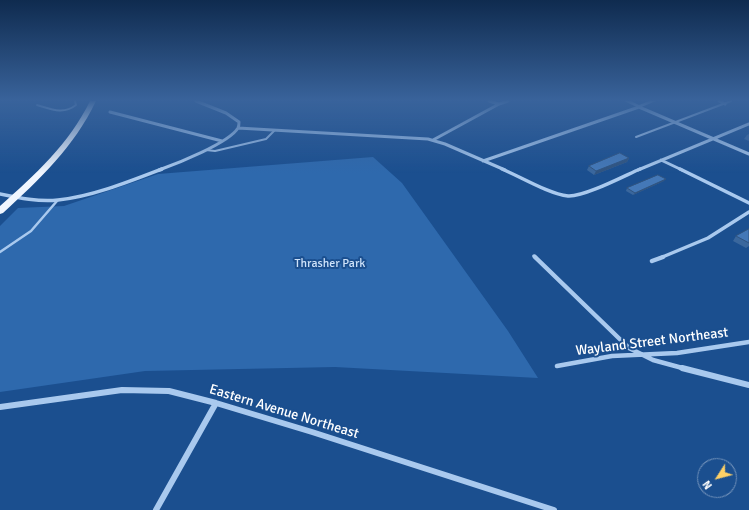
<!DOCTYPE html>
<style>
body{margin:0}
#map{position:relative;width:749px;height:510px;overflow:hidden;background:#1b4f8f;font-family:Signika,sans-serif}
canvas{display:block}
.north{position:absolute;left:697px;top:458px;width:40px;height:40px;box-sizing:border-box;background:#1b4f8f;border:1px solid #7695bc;border-radius:50%;rotate:234deg;font-size:11px;font-weight:700;line-height:16px;text-align:center;color:#fff}
.north::after{content:'';display:block;margin:auto;width:14px;height:18px;background:#ffd166;clip-path:polygon(50% 0,100% 100%,50% 72%,0 100%)}
</style>
<div id="map">
<canvas width="749" height="510"></canvas>
<div class="north">N</div>
</div>
<script>
const ctx = document.querySelector('canvas').getContext('2d');
ctx.lineJoin = 'round';
function fill(path, color) { ctx.fillStyle = color; ctx.fill(path, 'evenodd'); }
function strokePath(path, color, width, dash) { ctx.strokeStyle = color; ctx.lineWidth = width; ctx.lineCap = dash ? 'butt' : 'round'; ctx.setLineDash(dash || []); ctx.stroke(path); }
function write(font, color, halo, rows, align = 'center') {
  ctx.font = font + ' Signika,sans-serif'; ctx.lineWidth = 4; ctx.setLineDash([]); ctx.textBaseline = 'middle'; ctx.strokeStyle = halo; ctx.fillStyle = color; for (const [text, x, y, turn = 0] of rows) {
    ctx.save(); ctx.translate(x, y); ctx.rotate((+turn || 0) * Math.PI / 180); ctx.textAlign = isNaN(turn) ? turn : align; if (halo) ctx.strokeText(text, 0, 0); ctx.fillText(text, 0, 0); ctx.restore();
  }
}
fill(new Path2D(`
 M373,157L402,183L508,331L538,378L335,367L145,371L0,392V226L18,208L64,206L158,174Z`), '#2e69ad');
strokePath(new Path2D(`
 M37,105C51,109 63,115 76,105L75,101
 M636,137L731,101
 M206,150L215,151L266,139L275,130`), '#a9c9ee', 2);
strokePath(new Path2D(`
 M0,252L31,231L57,201`), '#a9c9ee', 2.5);
strokePath(new Path2D(`
 M489,101L499,104
 M719,101L725,104
 M110,112L222,141
 M238,128L428,139L445,144L505,170
 M433,140L499,104L508,101
 M661,160L682,170
 M483,161L639,107L749,154
 M159,170C176,164 229,143 238,128C239,126 239,124 239,122L226,113L196,101
 M638,170L749,124`), '#a9c9ee', 3);
strokePath(new Path2D(`
 M502,169C521,177 549,194 568,196C584,197 624,176 640,169
 M680,169L749,203
 M0,194C19,198 39,202 58,200C91,197 131,181 162,169
 M534,256L536,258
 M660,258L708,238L749,212`), '#a9c9ee', 3.5);
strokePath(new Path2D(`
 M535,257L629,348L653,360L686,369
 M652,261L663,257
 M557,366L612,356L677,353L749,342`), '#a9c9ee', 4.5);
strokePath(new Path2D(`
 M682,368L749,385
 M0,407L122,390L169,391L216,403L312,432L554,510
 M156,510L216,403`), '#a9c9ee', 6);
fill(new Path2D(`
 M624,101H631L639,105L649,101H656L639,108Z`), '#a9c9ee');
fill(new Path2D(`
 M90,101H96C74,147 40,179 3,213L0,214V206C35,175 69,144 90,101Z`), '#f0f6ff');
fill(new Path2D(`
 M749,134V141L744,139L747,135Z
 M629,158L627,162L594,175L587,170L589,166Z
 M664,181L633,195L626,191L627,188Z
 M749,229V246L746,248L733,241L736,236Z`), '#3a679d');
fill(new Path2D(`
 M629,158L627,162L594,175L596,171Z
 M666,179L664,181L633,195L635,193Z`), '#305480');
const building = new Path2D(`
 M620,153L629,158L596,171L589,166Z
 M658,175L666,179L635,193L627,188Z
 M749,229V243L736,236Z`);
fill(building, '#4478b7');
strokePath(building, '#305480', 1);
const sky = ctx.createLinearGradient(0, 0, 0, 173);
sky.addColorStop(0, '#0f2b4f');
sky.addColorStop(0.58, '#39639b');
sky.addColorStop(1, '#39639b00');
ctx.fillStyle = sky;
ctx.fillRect(0, 0, 749, 173);
write('12px', '#cfe3fa', '#1b4f8f', [
 ["Thrasher Park",330,264]
]);
write('14px', '#fff', '#1b4f8f', [
 ["Wayland Street Northeast",652,342,-7],
 ["Eastern Avenue Northeast",284,412,17]
]);
</script>
